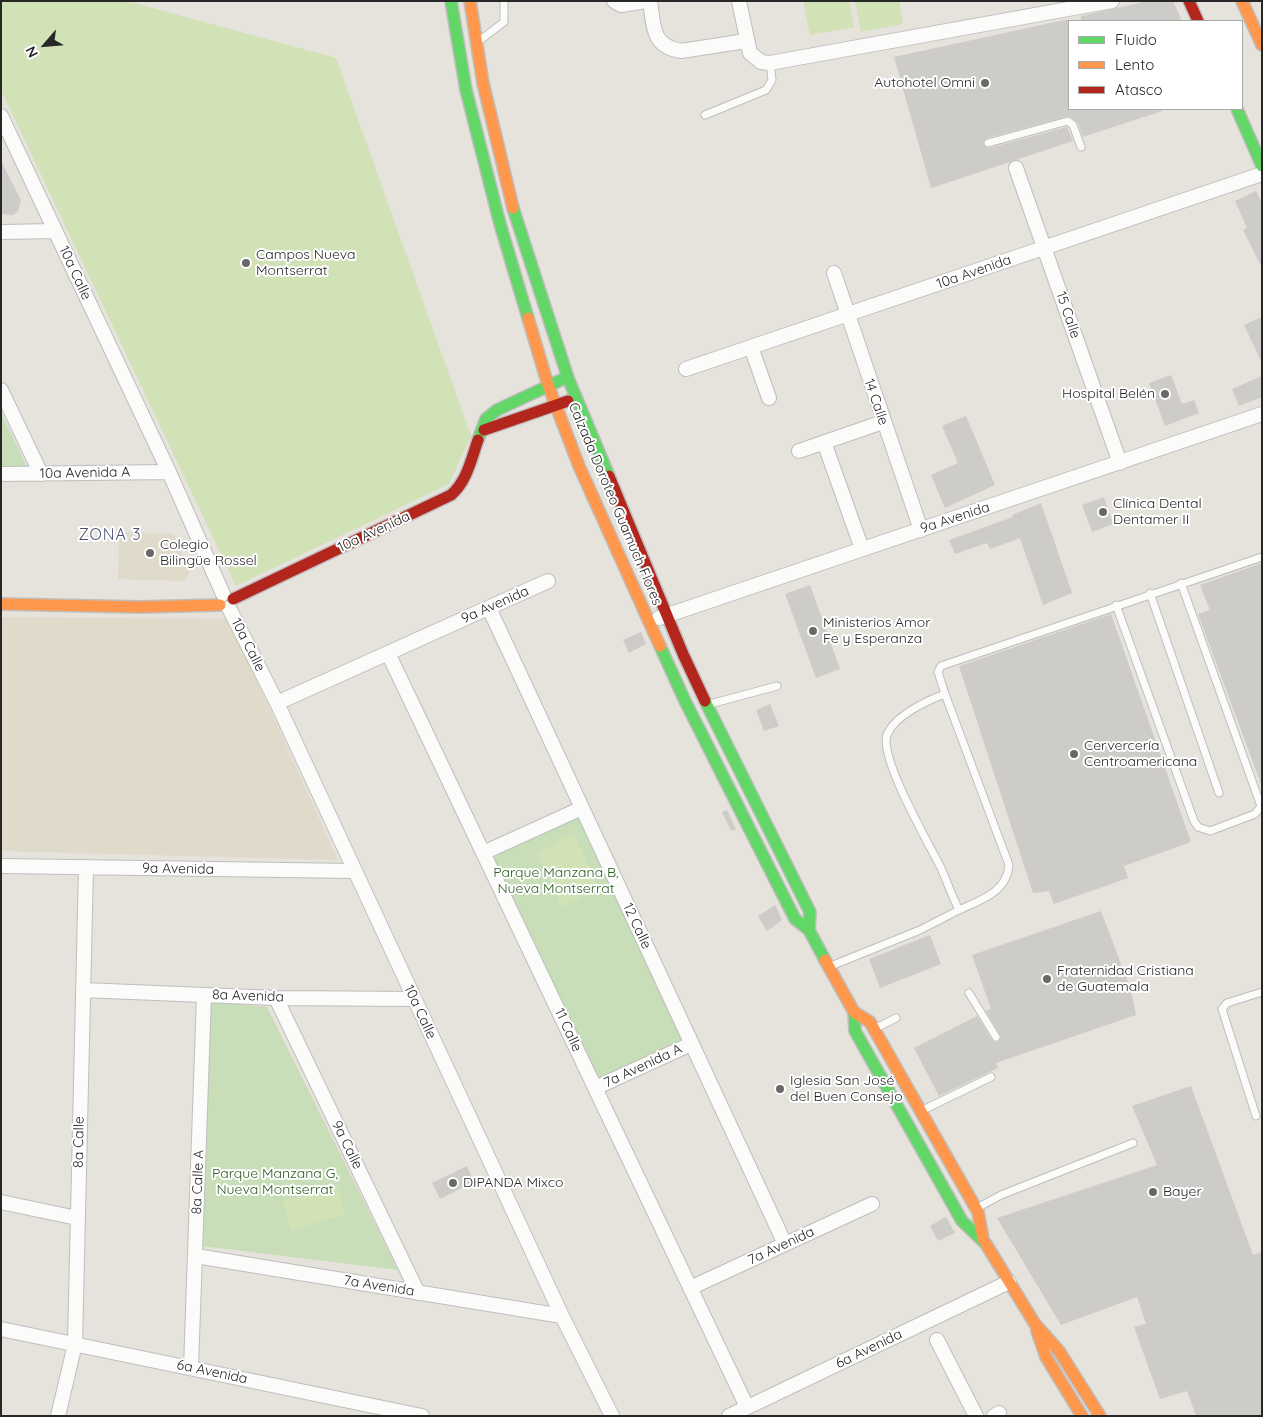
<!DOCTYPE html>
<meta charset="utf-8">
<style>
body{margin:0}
#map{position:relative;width:1263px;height:1417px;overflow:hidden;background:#e6e2dc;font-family:Quicksand,sans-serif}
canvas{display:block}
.frame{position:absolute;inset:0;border:2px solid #272727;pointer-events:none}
.legend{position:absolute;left:1068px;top:20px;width:175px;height:90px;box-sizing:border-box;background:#fff;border:1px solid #a9a9a9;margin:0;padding:6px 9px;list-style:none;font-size:15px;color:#272727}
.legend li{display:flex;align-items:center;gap:10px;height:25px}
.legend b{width:25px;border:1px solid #a9a9a9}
.north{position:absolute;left:20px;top:20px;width:50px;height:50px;-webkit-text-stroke:4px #fff;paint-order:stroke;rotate:243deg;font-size:14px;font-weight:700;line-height:20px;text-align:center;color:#272727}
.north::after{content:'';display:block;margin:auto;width:18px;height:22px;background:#272727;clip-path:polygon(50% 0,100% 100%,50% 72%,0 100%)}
</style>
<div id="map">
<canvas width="1263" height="1417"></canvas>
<div class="frame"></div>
<ul class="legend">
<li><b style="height:6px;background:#63d668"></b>Fluido</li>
<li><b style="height:6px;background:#ff974d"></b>Lento</li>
<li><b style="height:6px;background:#b3261e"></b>Atasco</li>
</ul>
<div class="north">N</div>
</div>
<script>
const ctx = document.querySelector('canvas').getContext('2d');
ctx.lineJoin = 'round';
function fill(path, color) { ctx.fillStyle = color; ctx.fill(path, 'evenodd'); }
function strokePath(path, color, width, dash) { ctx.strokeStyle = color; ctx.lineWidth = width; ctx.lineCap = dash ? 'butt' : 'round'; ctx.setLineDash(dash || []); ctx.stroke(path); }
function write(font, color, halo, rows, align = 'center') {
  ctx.font = font + ' Quicksand,sans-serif'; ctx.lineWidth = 4; ctx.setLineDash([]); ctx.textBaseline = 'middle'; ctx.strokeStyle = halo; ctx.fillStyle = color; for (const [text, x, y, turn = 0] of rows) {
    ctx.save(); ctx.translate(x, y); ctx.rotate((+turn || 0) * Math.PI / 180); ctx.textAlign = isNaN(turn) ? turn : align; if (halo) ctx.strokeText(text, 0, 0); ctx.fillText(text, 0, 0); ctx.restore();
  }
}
fill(new Path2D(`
 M119,532L174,534L189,572L188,576L183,581L118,579Z
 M1,617L229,619L338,860L1,851Z`), '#e0dacb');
fill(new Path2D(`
 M1,413L27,466H1Z
 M579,813L685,1041L597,1082L489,854Z
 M206,1001L267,1007L398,1270L202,1246Z`), '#c7deb8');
fill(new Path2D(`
 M1,1H127L336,58L471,436L449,484L236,586L1,90Z
 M803,1H849L854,27L810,35Z
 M855,1H899L903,24L861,32Z
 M574,834L600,889L562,907L537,853Z
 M337,1187L345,1215L291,1230L282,1201Z`), '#d1e2b6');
fill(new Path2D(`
 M1148,1H1173L1182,21H1081V16Z
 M1069,19V109H1162V111L1083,137L1078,123L1069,116L987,138L983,145L989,148L1067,127L1073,141L931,188L894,57Z
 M1,161L21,200L18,212L12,215L1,214Z
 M1256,191L1262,203V268L1243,230L1247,228L1235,201Z
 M1262,317V363L1244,325Z
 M1171,375L1182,404L1194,400L1199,413L1165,426L1149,383Z
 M1262,376V397L1239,406L1232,389Z
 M966,416L995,485L945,508L931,475L958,463L942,426Z
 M1104,497L1113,524L1092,532L1082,505Z
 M1041,503L1072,593L1043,605L1020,538L990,549L987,543L955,554L949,540L1013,517L1012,515Z
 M1262,563V784H1261L1198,614L1210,610L1200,585Z
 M810,585L840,669L816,678L785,594Z
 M1111,614L1191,842L1124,866L1128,878L1054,904L1049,891L1033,893L959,666Z
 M641,632L646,644L629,653L623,640Z
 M770,704L779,726L764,731L756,710Z
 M727,810L736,829L731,831L722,812Z
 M775,905L782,920L767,931L758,916Z
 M1101,911L1131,990L1136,1015L996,1063L998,1068L939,1096L914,1048L977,1016L993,1041L998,1042L1001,1037L986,1011L991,1009L972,955Z
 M930,935L941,964L880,988L869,959Z
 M1191,1086L1253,1255L1262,1252V1416H1196L1187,1391L1160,1399L1134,1327L1146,1324L1137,1297L1061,1325L997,1218L1157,1165L1132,1106Z
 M467,1166L474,1182L440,1199L432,1183Z
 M946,1217L955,1233L938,1241L930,1226Z`), '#ceccc8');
const lane = new Path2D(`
 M479,41L504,22V1
 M705,115L766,90L772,80L770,63
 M988,143L1068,121L1073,125L1081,147
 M1150,593L1219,793
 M1116,605L1194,821L1198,827L1210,831L1255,814L1261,806L1181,583
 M945,694L1009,865C1007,892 981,900 959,910
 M710,704L777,686
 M831,966L920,930L959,910C952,896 947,882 941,868C929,844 879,758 887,735C894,716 928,700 945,694L938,672L941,666L1262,557
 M969,993L996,1037
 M876,1028L896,1018
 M923,1110L991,1077
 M1256,1116L1222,1009L1227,1003L1262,992
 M977,1208L1001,1195L1133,1143`);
const street = new Path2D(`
 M614,1L621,5L646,1
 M650,1C654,26 651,46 681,51L746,41
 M739,1L750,53L761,62L770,63L1112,1
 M1,116L169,472L223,594
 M1016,168L1120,463
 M1,232L55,231
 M834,273L921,530
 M751,347L769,398
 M686,369L1262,174
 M1,390L41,474
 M824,442L862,549
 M799,451L883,422
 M1,474L169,472
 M229,608L277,703L562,1316L612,1416
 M489,608L785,1244
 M659,618L1262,414
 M388,653L747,1407
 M277,703L548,581
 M483,853L582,808
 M1,866L355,871
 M83,990L276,998L414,999
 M276,998L418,1293
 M595,1088L691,1044
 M1,1202L77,1218
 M196,1256L562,1316
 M690,1288L872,1204
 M1,1329L422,1416
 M937,1340L976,1416
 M191,1368L204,995
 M58,1416L75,1344L86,867
 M729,1416L1009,1282
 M994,1416L999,1413`);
const fast = new Path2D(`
 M451,1L466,90L500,224L528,318
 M1237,109L1262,166
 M513,208L568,378L609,476
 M478,440L486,419L497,410L561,380
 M660,646L685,701L795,919L809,930L825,960
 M705,701L810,912L809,930
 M854,1012L855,1031L962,1221L986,1244`);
const slow = new Path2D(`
 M470,1L483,83L513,208
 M1242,1L1262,45
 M528,318L548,385L579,466L660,646
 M1,604L140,607L220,605
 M825,960L854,1012L870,1022L978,1212L983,1239
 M986,1244L1035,1324L1059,1351L1100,1416
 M1037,1331L1046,1357L1082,1416`);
const jam = new Path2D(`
 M1189,1L1198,21
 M484,430L568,401
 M609,476L683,654L705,701
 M233,599L451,495C467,481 471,460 478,440`);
strokePath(lane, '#bfbebe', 9);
strokePath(street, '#bfbebe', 16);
strokePath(fast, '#bfbebe', 14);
strokePath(slow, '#bfbebe', 14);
strokePath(jam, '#bfbebe', 14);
strokePath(lane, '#fbfbfa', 7);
strokePath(street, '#fbfbfa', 14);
strokePath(fast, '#63d668', 11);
strokePath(slow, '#ff974d', 11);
strokePath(jam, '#b3261e', 11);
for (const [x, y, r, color] of [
 [985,83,5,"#6a6866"],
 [246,263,5,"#6a6866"],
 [1165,394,5,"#6a6866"],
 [1103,512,5,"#6a6866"],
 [150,553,5,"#6a6866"],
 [813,631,5,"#6a6866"],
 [1074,754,5,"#6a6866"],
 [1047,979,5,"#6a6866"],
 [780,1089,5,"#6a6866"],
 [453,1183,5,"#6a6866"],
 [1153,1192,5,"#6a6866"]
]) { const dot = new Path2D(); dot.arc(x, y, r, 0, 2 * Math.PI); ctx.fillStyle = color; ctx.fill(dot); strokePath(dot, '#fff', 2); }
write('14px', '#272727', '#fff', [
 ["Autohotel Omni",975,83,"right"],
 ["Campos Nueva",256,255],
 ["Montserrat",256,271],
 ["Hospital Belén",1155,394,"right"],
 ["Clínica Dental",1113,504],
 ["Dentamer II",1113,520],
 ["Colegio",160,545],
 ["Bilingüe Rossel",160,561],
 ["Ministerios Amor",823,623],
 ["Fe y Esperanza",823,639],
 ["Cervercería",1084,746],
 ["Centroamericana",1084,762],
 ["Fraternidad Cristiana",1057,971],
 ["de Guatemala",1057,987],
 ["Iglesia San José",790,1081],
 ["del Buen Consejo",790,1097],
 ["DIPANDA Mixco",463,1183],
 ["Bayer",1163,1192]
], 'left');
write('14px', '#272727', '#fff', [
 ["10a Avenida",974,272,-19],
 ["10a Calle",75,273,65],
 ["15 Calle",1068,315,71],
 ["14 Calle",876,402,71],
 ["10a Avenida A",85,473,-1],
 ["Calzada Doroteo Guamuch Flores",615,504,67],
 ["9a Avenida",955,518,-18],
 ["10a Avenida",374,532,-25],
 ["9a Avenida",495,605,-24],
 ["10a Calle",248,645,63],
 ["9a Avenida",178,869,1],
 ["12 Calle",637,926,65],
 ["8a Avenida",248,996,2],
 ["10a Calle",420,1012,65],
 ["11 Calle",568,1030,65],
 ["7a Avenida A",643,1066,-25],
 ["8a Calle",79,1142,-89],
 ["9a Calle",347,1145,64],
 ["8a Calle A",198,1182,-88],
 ["7a Avenida",781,1246,-25],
 ["7a Avenida",379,1286,9],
 ["6a Avenida",869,1349,-26],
 ["6a Avenida",212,1372,12]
]);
write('14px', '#295c1f', '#fff', [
 ["Parque Manzana B,",556,873],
 ["Nueva Montserrat",556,889],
 ["Parque Manzana G,",275,1174],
 ["Nueva Montserrat",275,1190]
]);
ctx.letterSpacing = '1px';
write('16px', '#4c5173', '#fff', [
 ["ZONA 3",110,535]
]);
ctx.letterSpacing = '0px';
</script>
